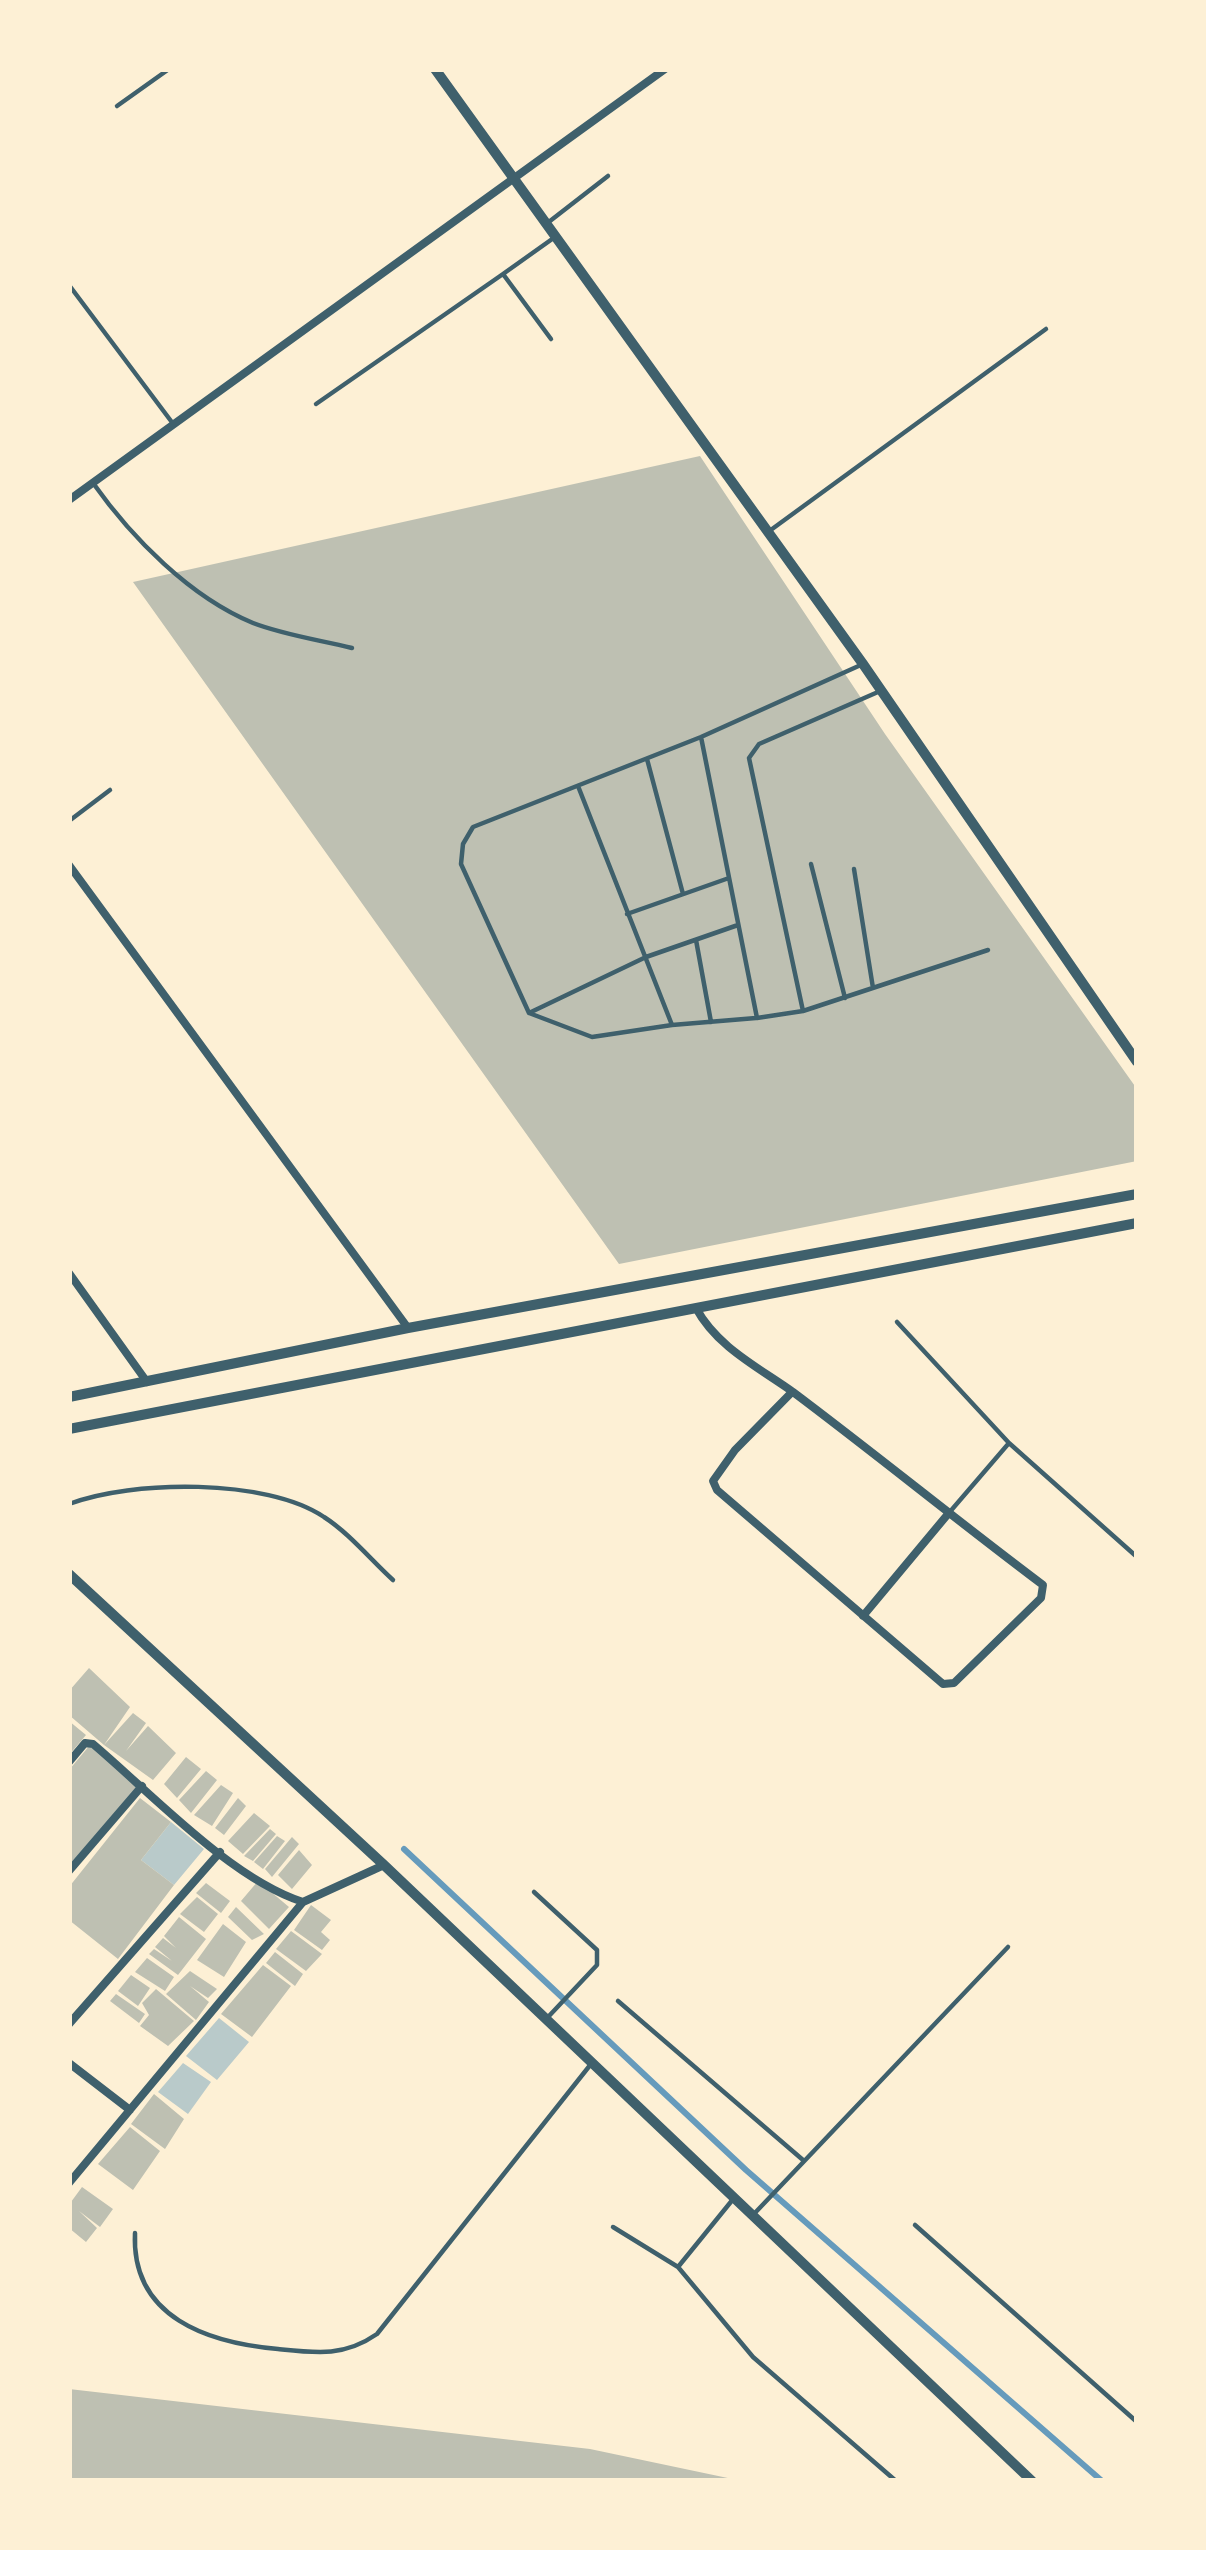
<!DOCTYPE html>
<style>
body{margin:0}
#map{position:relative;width:1206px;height:2550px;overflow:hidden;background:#fdf0d5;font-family:"Archivo Narrow",sans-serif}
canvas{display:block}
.frame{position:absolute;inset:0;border:72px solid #fdf0d5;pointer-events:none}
</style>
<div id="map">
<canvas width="1206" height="2550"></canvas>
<div class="frame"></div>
</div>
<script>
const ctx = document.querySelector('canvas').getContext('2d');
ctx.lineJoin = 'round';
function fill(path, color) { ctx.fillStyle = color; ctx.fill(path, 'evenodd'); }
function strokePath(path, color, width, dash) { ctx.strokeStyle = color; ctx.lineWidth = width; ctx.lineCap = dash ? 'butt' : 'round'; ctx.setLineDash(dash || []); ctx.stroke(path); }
fill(new Path2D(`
 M171,1822L204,1849L174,1885L141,1860Z
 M219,2018L249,2042L217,2080L186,2056Z
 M183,2063L211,2082L188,2114L158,2092Z`), '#b9caca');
strokePath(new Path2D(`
 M404,1849L746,2170L1102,2481`), '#669bbc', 6);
fill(new Path2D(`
 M700,456L885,734L1137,1089V1161L619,1264L133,582Z
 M89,1668L130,1707L104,1745L69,1715V1691Z
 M133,1713L146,1723L126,1751L148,1726L176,1753L153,1780L104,1745Z
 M69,1721L86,1735L69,1755Z
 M90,1745L138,1787L69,1870V1770Z
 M186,1757L201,1769L177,1798L164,1784Z
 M206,1771L217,1780L191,1813L179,1800Z
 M221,1785L233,1793L212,1826L194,1815Z
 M140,1798L171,1822L141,1860L174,1885L118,1959L69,1920V1887Z
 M238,1798L246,1806L224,1835L215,1828Z
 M254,1813L270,1826L243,1854L228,1841Z
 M270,1829L276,1834L253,1861L244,1856Z
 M277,1836L285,1841L263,1869L254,1862Z
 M292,1837L299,1844L272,1877L265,1869Z
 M299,1850L312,1865L292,1889L278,1875Z
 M258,1881L289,1907L269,1929L241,1901Z
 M206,1883L230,1901L221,1913L196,1893Z
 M197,1897L218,1914L204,1932L180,1914Z
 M311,1905L331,1920L321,1932L330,1940L322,1950L294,1930Z
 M236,1907L264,1934L252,1940L228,1917Z
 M179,1917L206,1939L178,1975L149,1954L154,1949L172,1961L155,1947L163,1938L176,1948L164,1936Z
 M223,1924L246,1942L224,1977L197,1960Z
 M291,1931L322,1954L306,1971L276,1949Z
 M275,1952L303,1974L295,1986L266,1963Z
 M147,1958L174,1977L165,1991L135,1972Z
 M263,1965L291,1986L252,2037L221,2014Z
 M190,1971L217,1989L208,1998L190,1986L209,2002L196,2020L166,1994Z
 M131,1975L150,1988L138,2006L118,1991Z
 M156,1989L194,2021L168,2046L140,2026L149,2015L142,2003Z
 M116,1994L145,2014L139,2023L110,2001Z
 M154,2094L184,2119L165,2149L131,2124Z
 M130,2127L160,2151L133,2190L98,2164Z
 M82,2187L113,2209L100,2227L79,2211L97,2228L86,2242L69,2228L71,2202Z
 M69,2389L590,2449L742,2481H69Z`), '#bec0b2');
strokePath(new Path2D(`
 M117,106L169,69
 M550,221L608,176
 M69,285L174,425
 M551,339L503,274L555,237
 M316,404L503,274
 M93,483C132,538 190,597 253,623C284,635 320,640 352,648
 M768,532L1046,329
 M701,737L757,1018L803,1011L749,758L759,744L878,692
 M647,759L683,894
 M578,786L672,1025L592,1037L529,1013L461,864L463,844L473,827L701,737L863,664
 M69,821L110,790
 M811,864L845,998
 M854,869L873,988
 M627,914L729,878
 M696,940L711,1022
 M803,1011L988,950
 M529,1013L646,957L738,925
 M672,1025L756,1018
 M897,1322L1009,1443
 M69,1504C132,1480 266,1478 324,1517C349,1533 371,1560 393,1580
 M948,1514L1009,1443L1137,1557
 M534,1892L597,1950V1965L549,2016
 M618,2001L803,2160
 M752,2216L1008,1947
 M915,2225L1137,2422
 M613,2227L678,2267L734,2198
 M135,2233C131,2318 209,2343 278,2349C316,2353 344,2357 377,2334L591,2064
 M678,2267L753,2357L896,2481`), '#3f606c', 4.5);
strokePath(new Path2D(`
 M69,500L665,69
 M69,865L408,1328
 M69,1273L147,1382
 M696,1308C717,1347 758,1367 793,1392C877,1455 959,1522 1043,1585L1041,1598L954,1683L943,1684L717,1490L713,1481L735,1450L792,1392
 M863,1616L948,1514
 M69,1762L85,1743L93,1744C151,1793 231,1879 303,1902
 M69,1871L142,1786
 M69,2024L220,1852
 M69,2063L130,2110
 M69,2183L303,1902L384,1865`), '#3f606c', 8);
strokePath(new Path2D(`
 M435,69L863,664L1137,1062
 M69,1397L408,1328L1137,1194
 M69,1429L1137,1223
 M69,1574L384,1865L1032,2481`), '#3f606c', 10);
</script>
